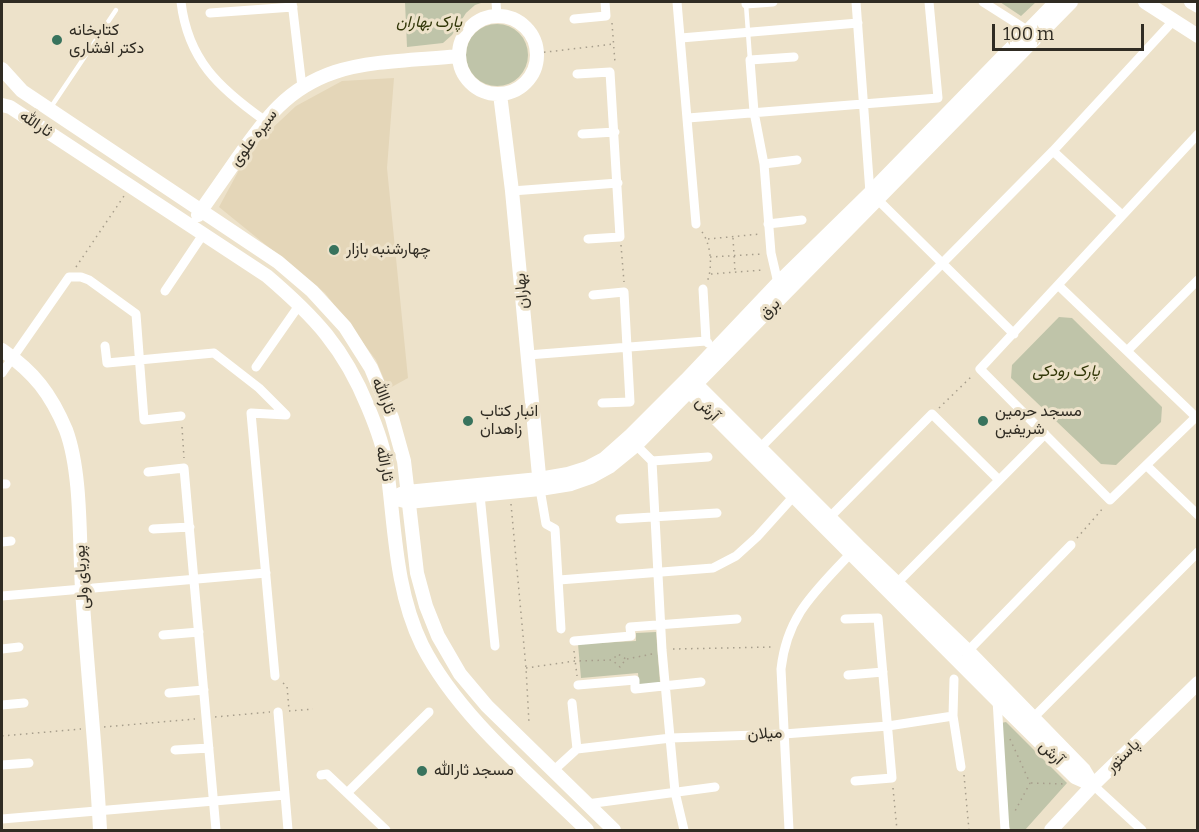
<!DOCTYPE html>
<meta charset="utf-8">
<style>
body{margin:0}
#map{position:relative;width:1199px;height:832px;overflow:hidden;background:#ede2ca;font-family:Bitter,serif}
canvas{display:block}
.frame{position:absolute;inset:0;border:3px solid #302c23;pointer-events:none}
.scale{position:absolute;left:992px;top:24px;width:152px;height:27px;box-sizing:border-box;border:3px solid #302c23;border-top:0;padding-left:8px;font-size:18px;line-height:21px;white-space:nowrap;color:#302c23;-webkit-text-stroke:4px #ede2ca;paint-order:stroke}
</style>
<div id="map">
<canvas width="1199" height="832"></canvas>
<div class="frame"></div>
<div class="scale">100 m</div>
</div>
<script>
const ctx = document.querySelector('canvas').getContext('2d');
ctx.lineJoin = 'round';
function fill(path, color) { ctx.fillStyle = color; ctx.fill(path, 'evenodd'); }
function strokePath(path, color, width, dash) { ctx.strokeStyle = color; ctx.lineWidth = width; ctx.lineCap = dash ? 'butt' : 'round'; ctx.setLineDash(dash || []); ctx.stroke(path); }
function write(font, color, halo, rows, align = 'center') {
  ctx.font = font + ' Bitter,Vazirmatn,serif'; ctx.lineWidth = 6; ctx.setLineDash([]); ctx.textBaseline = 'middle'; ctx.strokeStyle = halo; ctx.fillStyle = color; for (const [text, x, y, turn = 0] of rows) {
    ctx.save(); ctx.translate(x, y); ctx.rotate((+turn || 0) * Math.PI / 180); ctx.textAlign = isNaN(turn) ? turn : align; if (halo) ctx.strokeText(text, 0, 0); ctx.fillText(text, 0, 0); ctx.restore();
  }
}
fill(new Path2D(`
 M394,78L387,168L408,378L388,389L376,360L325,293L219,207L251,148L296,106L342,81Z`), '#e4d6b8');
fill(new Path2D(`
 M405,2H484L475,5L466,13L452,35L443,43L407,47Z
 M1000,2H1036L1021,16Z
 M466 55a31 31 0 1 1 62 0a31 31 0 1 1-62 0Z
 M1059,317L1072,318L1162,407L1161,422L1116,465L1101,464L1011,378L1012,365Z
 M656,632L660,683L639,685L638,673L581,678L578,644L636,641V633Z
 M1006,722L1067,783L1025,830H1011L1006,823L1001,723Z`), '#bfc4a9');
strokePath(new Path2D(`
 M612,23L615,63
 M538,53L614,44
 M702,232C711,244 713,268 707,282
 M733,238L735,271
 M708,239L760,234
 M621,245L624,282
 M710,257L762,254
 M76,267L124,196
 M711,274L763,270
 M939,408L972,376
 M182,427L184,458
 M511,504L526,668L529,723
 M1077,538L1104,507
 M673,649L774,647
 M574,651L577,676
 M627,659L652,654
 M526,668L575,661L612,660L620,667L626,659L618,654L612,660
 M283,683L287,686L289,710
 M289,711L313,709
 M215,717L270,712
 M104,727L195,719
 M2,736L81,729
 M1010,739L1030,783L1014,813
 M964,775L969,830
 M1031,783L1066,784
 M893,788L897,830`), '#a79e8c', 1.5, [1.5, 4.5]);
strokePath(new Path2D(`
 M746,4L750,60
 M51,107L116,10`), '#fff', 4.5);
strokePath(new Path2D(`
 M181,2C188,60 219,88 264,120
 M292,2L302,87
 M496,2L497,15
 M677,2L696,224
 M746,2V4L773,2
 M856,2L870,193
 M983,2L1027,30
 M210,13L293,7
 M574,19L606,16L605,2
 M681,38L858,23
 M577,74L610,72L620,237L588,239
 M688,118L938,98L929,2
 M582,134L615,132
 M1198,134L980,369L1110,500L1198,415
 M1053,151L1121,214
 M764,164L797,160
 M512,191L618,183
 M877,199L1014,334
 M768,224L802,220
 M778,283L771,253L764,164L754,112L750,60L794,57
 M1058,285L1196,417
 M703,289L706,341L708,343
 M165,291L204,233
 M593,295L624,292L630,402L602,403
 M105,346L107,363L214,353L259,388L286,415
 M1127,351L1198,280
 M528,355L706,341
 M256,367L300,304
 M2,373L69,277H81L89,280L136,314L144,420L181,416
 M636,445L652,461L708,457
 M760,448L1053,151L1174,20
 M652,461L662,650L675,792L684,830
 M1146,465L1198,515
 M148,472L184,468L216,830
 M2,484H6
 M540,489L546,524L555,529L561,629
 M480,495L495,646
 M830,517L932,414L999,480
 M620,519L717,513
 M153,529L190,527
 M2,542L11,541
 M559,580L713,568L736,556L757,537L793,497
 M898,582L1045,434
 M2,596L266,573
 M845,619L878,618L892,778L855,781
 M163,635L199,632
 M574,641L631,636L630,627L737,619
 M2,649L19,647
 M968,651L1071,545
 M848,675L883,672
 M275,676L251,413L286,415
 M954,679L953,716L961,767
 M578,685L635,680V689L701,682
 M169,693L204,690
 M997,700L1005,830
 M572,703L577,749
 M2,705L24,703
 M278,712L288,830
 M1033,718L1198,552
 M577,749L671,738L784,734L888,726L953,716
 M175,750L209,748
 M2,765L29,763
 M553,771L577,749
 M321,775L327,774L386,830
 M1093,785L1142,830
 M347,793L429,712
 M587,804L715,787
 M2,819L285,795
 M789,830L781,669C787,615 815,592 850,554`), '#fff', 9);
strokePath(new Path2D(`
 M1145,2L1198,36
 M1191,2L1198,6
 M459 55a39 39 0 1 1 78 0a39 39 0 1 1-78 0Z
 M2,69L22,91L278,262L312,291L345,327L371,368L392,418L404,461L417,573L426,606L438,636L460,674L487,706L614,830
 M500,94L512,191L540,486
 M2,105L10,107L267,276C315,317 344,348 368,407C376,426 384,447 387,468C395,527 395,590 422,645C458,716 531,775 587,830
 M198,215C211,196 224,178 237,159C265,119 287,88 335,72C371,60 421,60 459,56
 M2,350C34,372 51,394 66,430C82,473 79,542 82,589C87,669 96,750 100,830
 M688,381L696,384L858,546L968,651L1084,770L1093,785
 M687,383L689,391L997,700L1075,777L1093,785
 M401,494L407,492L539,479L568,474L587,468L604,459L631,435L686,380L778,283L870,193L1056,2
 M401,500L408,502L540,489L571,484L591,477L609,467L636,445L1071,2
 M1051,830L1093,785L1198,683`), '#fff', 14);
for (const [x, y, r, color] of [
 [57,40,6,"#38735d"],
 [334,250,6,"#38735d"],
 [468,421,6,"#38735d"],
 [983,421,6,"#38735d"],
 [422,771,6,"#38735d"]
]) { const dot = new Path2D(); dot.arc(x, y, r, 0, 2 * Math.PI); ctx.fillStyle = color; ctx.fill(dot); strokePath(dot, '#ede2ca', 2); }
write('italic 16px', '#323708', '#ede2ca', [
 ["پارک بهاران",429,23],
 ["پارک رودکی",1066,372]
]);
write('16px', '#302c23', '#ede2ca', [
 ["کتابخانه",69,31],
 ["دکتر افشاری",69,49],
 ["چهارشنبه بازار",346,250],
 ["انبار کتاب",480,412],
 ["زاهدان",480,430],
 ["مسجد حرمین",995,412],
 ["شریفین",995,430],
 ["مسجد ثارالله",434,771]
], 'left');
write('16px', '#302c23', '#ede2ca', [
 ["ثارالله",36,124,33],
 ["سیره علوی",254,138,-53],
 ["بهاران",522,291,-95],
 ["برق",770,309,-46],
 ["ثاراالله",383,396,68],
 ["آرش",707,409,46],
 ["ثارالله",384,464,79],
 ["پوریای ولی",82,577,-94],
 ["میلان",765,734,-3],
 ["آرش",1051,753,44],
 ["پاستور",1123,756,-44]
]);
</script>
